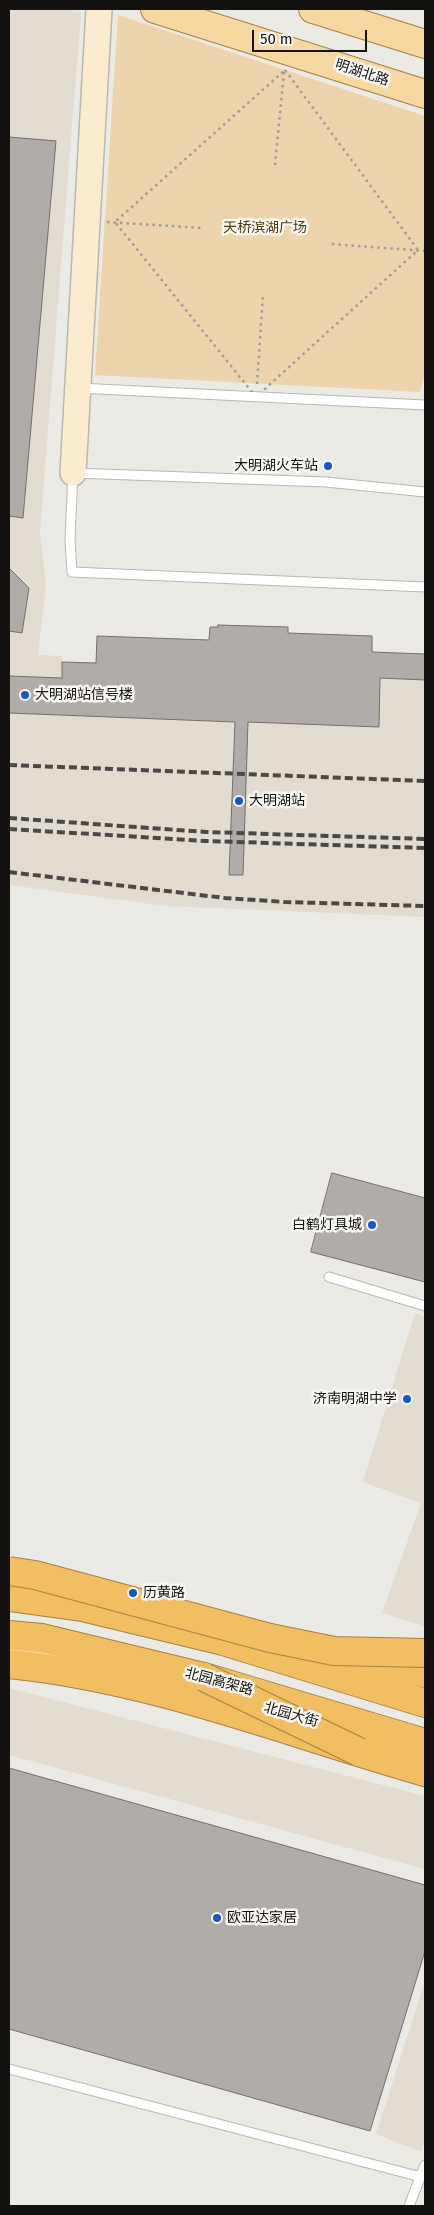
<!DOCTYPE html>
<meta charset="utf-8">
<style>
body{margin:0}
#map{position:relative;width:434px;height:2215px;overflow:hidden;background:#eceae5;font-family:"Fira Sans",sans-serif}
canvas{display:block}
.frame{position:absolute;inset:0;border:10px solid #131211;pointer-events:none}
.scale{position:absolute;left:252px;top:30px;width:115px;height:22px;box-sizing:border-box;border:2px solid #131211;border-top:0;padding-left:6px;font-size:15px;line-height:18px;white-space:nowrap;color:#131211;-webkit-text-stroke:4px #f9f7f3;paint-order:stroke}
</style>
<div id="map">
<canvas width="434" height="2215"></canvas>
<div class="frame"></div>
<div class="scale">50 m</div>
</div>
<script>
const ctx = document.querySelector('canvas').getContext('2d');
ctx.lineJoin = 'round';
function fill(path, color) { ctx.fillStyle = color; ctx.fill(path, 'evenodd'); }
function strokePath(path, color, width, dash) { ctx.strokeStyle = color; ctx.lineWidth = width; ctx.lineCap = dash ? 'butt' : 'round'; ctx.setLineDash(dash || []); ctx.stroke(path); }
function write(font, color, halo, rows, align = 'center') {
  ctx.font = font + ' "Fira Sans","Noto Sans SC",sans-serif'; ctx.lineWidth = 5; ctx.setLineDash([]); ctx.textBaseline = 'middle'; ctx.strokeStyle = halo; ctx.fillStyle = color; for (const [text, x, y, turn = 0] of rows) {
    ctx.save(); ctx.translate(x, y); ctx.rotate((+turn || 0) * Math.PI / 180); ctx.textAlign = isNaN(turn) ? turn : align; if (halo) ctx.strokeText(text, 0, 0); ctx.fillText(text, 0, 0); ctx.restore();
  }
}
fill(new Path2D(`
 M9,9H66L81,12L40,531L46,586L38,655L62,656V662L96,663L209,640L210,627H218V625L288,627V633L372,636V652L425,654V917L166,906L9,885Z
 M415,1313L425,1317V1626L382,1613L421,1503L363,1482Z
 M9,1688L425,1796V1869L9,1755Z
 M425,1981V2140L421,2152L376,2134Z`), '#e3dcd1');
fill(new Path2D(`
 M118,15L425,116V373L420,392L95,375Z`), '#ecd4ac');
const building = new Path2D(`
 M9,137L56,141L23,518L9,516Z
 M9,568L29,588L22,633L9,631Z
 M218,625L288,627V633L372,636V652L425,654V680L380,678L379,727L248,722L243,875H229L235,722L9,713V676L62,678V662L96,663L97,636L209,640L210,627H218Z
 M332,1173L425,1198V1282L311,1252Z
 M9,1768L425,1885V1951L370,2131L9,2029Z`);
fill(building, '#b0ada9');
strokePath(building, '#726f6c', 1);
const lane = new Path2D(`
 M78,388L425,405
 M425,492L326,482L73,473L70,539L72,572L425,587
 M329,1277L425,1306
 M9,2069L421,2177
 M409,2206L425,2165`);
const secondary = new Path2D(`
 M73,473L99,9`);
const primary = new Path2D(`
 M155,9L425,94
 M313,9L425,44
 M9,1649L46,1654L98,1664`);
const highway = new Path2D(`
 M9,1597L82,1607L223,1641L425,1703
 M9,1635L42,1638L204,1677L425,1743
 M356,1657L425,1673
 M9,1664C151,1678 288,1733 425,1772`);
strokePath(lane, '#bab7b3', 11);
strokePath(secondary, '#bab7b3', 28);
strokePath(primary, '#a38245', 30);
strokePath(highway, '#a38245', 30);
strokePath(new Path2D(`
 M285,70L418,250L256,397L115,222Z
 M275,165L284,72
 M107,222L202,228
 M332,244L425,251
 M257,384L263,294`), '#9f9d99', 2.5, [2.5, 4]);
strokePath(lane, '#fff', 9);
strokePath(secondary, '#fbecd0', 25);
strokePath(primary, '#f7d8a0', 28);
strokePath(highway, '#f1be61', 28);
strokePath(new Path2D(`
 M9,765L425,781
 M9,818L206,832L425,839
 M9,829L206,841L425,848
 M9,872L225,898L285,902L425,906`), '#4a4947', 4, [8, 4]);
const highwayBridge = new Path2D(`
 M9,1571L35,1575L270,1638L334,1651L425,1653
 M204,1677L359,1752`);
strokePath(highwayBridge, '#a38245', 30, []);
strokePath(highwayBridge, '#f1be61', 28);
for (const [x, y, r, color] of [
 [328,466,5,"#1757c2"],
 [25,695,5,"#1757c2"],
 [239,801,5,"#1757c2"],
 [372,1225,5,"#1757c2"],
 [407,1399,5,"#1757c2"],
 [133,1593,5,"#1757c2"],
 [217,1918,5,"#1757c2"]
]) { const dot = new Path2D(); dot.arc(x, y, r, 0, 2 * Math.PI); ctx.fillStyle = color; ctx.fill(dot); strokePath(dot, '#f9f7f3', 2); }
write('14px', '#131211', '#f9f7f3', [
 ["明湖北路",362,73,18],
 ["北园高架路",219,1682,15],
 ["北园大街",291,1715,16]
]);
write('14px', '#513a09', '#f9f7f3', [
 ["天桥滨湖广场",265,228]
]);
write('14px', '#131211', '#f9f7f3', [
 ["大明湖火车站",318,466,"right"],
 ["大明湖站信号楼",35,695],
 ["大明湖站",249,801],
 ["白鹤灯具城",362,1225,"right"],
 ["济南明湖中学",397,1399,"right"],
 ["历黄路",143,1593],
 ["欧亚达家居",227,1918]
], 'left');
</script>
